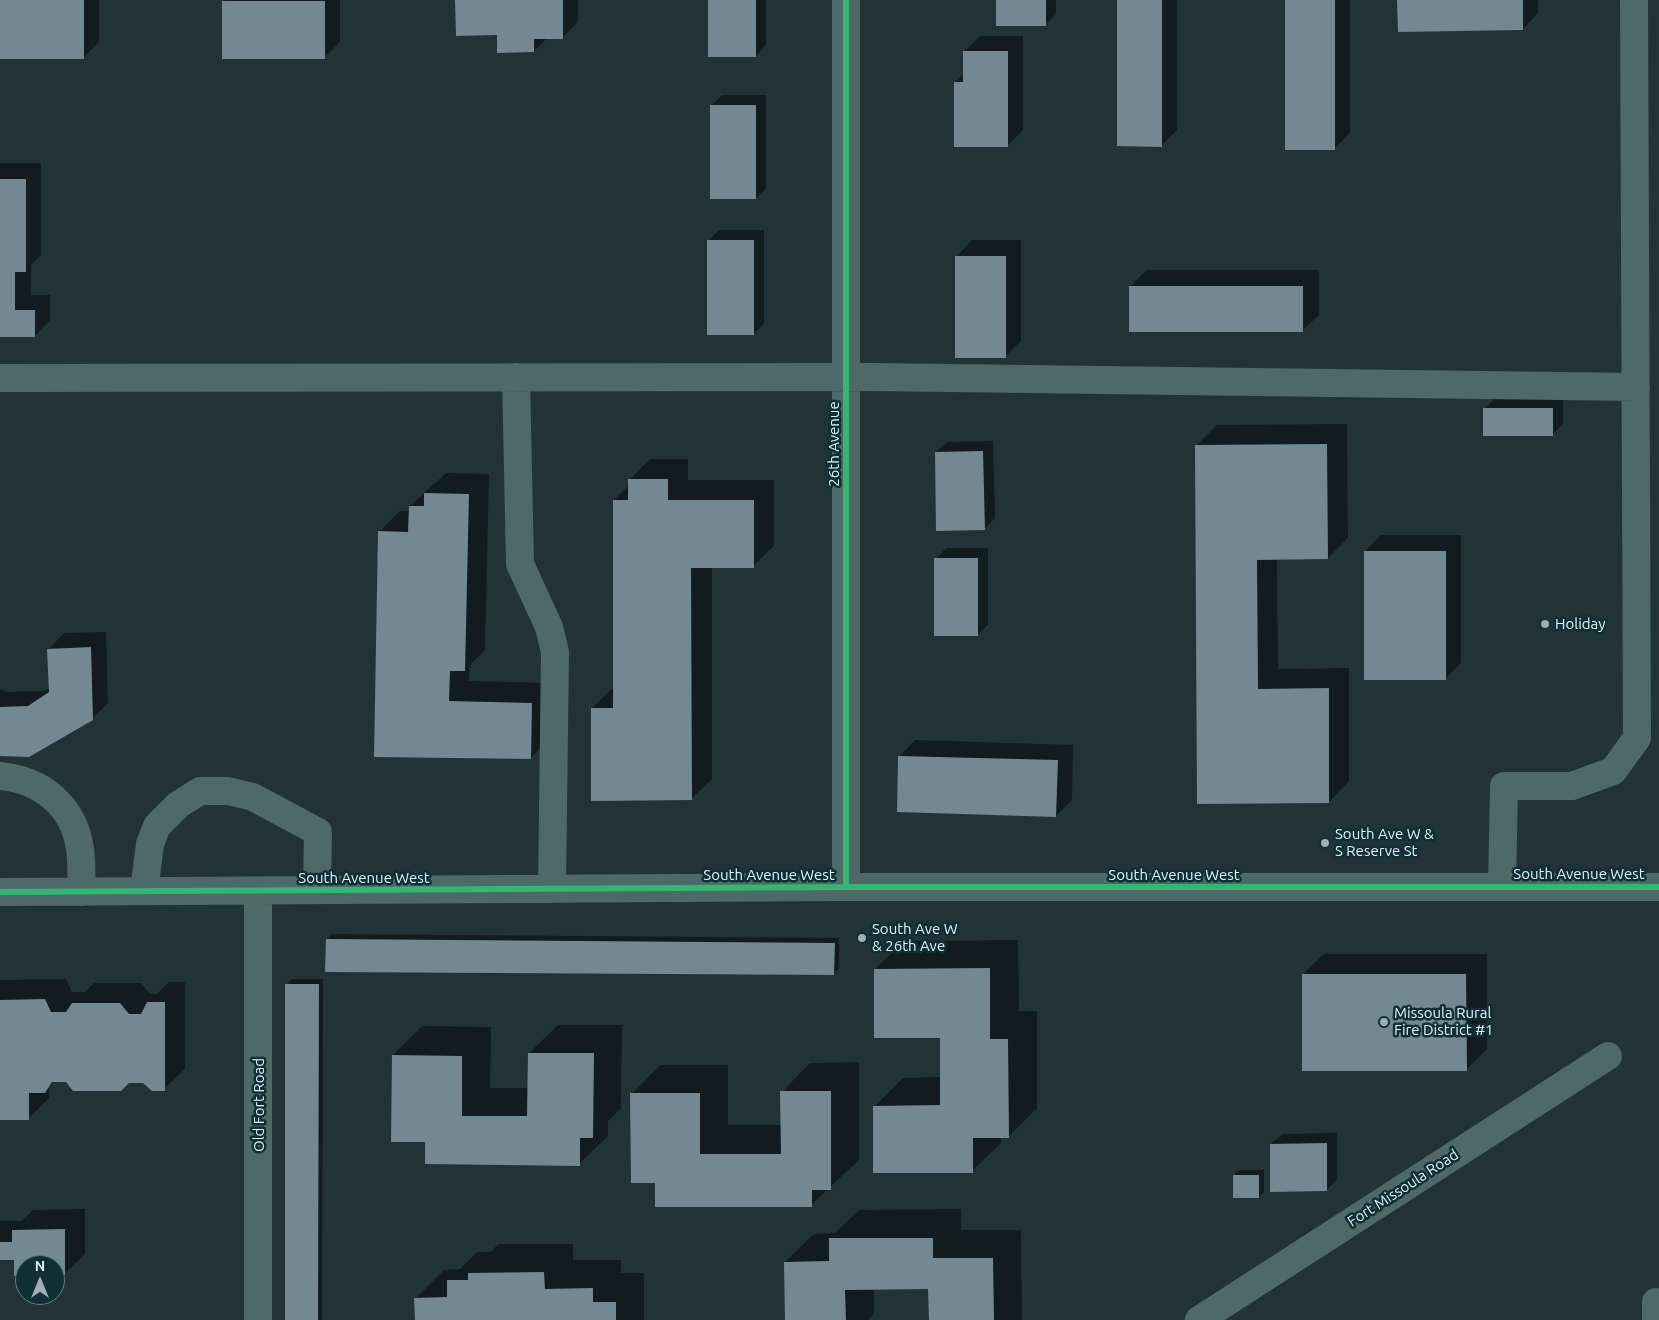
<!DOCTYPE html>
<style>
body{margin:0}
#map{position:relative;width:1659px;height:1320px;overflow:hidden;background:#223338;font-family:Ubuntu,sans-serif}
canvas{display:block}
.north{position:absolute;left:15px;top:1255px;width:50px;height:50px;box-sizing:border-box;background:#102f35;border:1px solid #647d83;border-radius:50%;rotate:0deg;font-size:14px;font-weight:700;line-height:20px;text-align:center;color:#e1f3f7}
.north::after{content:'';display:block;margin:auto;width:18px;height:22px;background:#9eb0b4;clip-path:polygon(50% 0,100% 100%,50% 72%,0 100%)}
</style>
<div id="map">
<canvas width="1659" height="1320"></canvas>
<div class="north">N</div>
</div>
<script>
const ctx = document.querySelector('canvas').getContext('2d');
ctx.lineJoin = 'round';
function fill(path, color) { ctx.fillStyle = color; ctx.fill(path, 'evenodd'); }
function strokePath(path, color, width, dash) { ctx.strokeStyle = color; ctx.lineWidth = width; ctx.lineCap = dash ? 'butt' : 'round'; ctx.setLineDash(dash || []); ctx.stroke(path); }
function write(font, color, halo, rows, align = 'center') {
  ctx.font = font + ' Ubuntu,sans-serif'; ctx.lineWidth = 5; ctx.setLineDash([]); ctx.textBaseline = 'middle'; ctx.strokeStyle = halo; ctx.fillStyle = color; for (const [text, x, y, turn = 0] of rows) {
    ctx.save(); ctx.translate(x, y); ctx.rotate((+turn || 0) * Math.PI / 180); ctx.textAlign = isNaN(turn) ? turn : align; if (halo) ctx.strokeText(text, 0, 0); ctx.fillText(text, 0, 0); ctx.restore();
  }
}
fill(new Path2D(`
 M0,0H99V42L83,58H0Z
 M225,0H340V42L324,58L224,1Z
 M456,0H578V22L563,37L547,38L534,51Z
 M709,0H766V45L756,56Z
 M997,0H1056V14L1045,25Z
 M1118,0H1177V130L1161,146Z
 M1286,0H1350V133L1334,149Z
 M1399,0H1538V13L1523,29Z
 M980,36H1023V130L1007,146L955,82L964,73V52Z
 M722,95H766V188L756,198L711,106Z
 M0,163H41V255L31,265V295H50V320L35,336H0Z
 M719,230H764V323L754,334L708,241Z
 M972,240H1021V341L1005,357L957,256Z
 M1146,270H1319V315L1303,330L1131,286Z
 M1495,398H1563V424L1552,435L1485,409Z
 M1347,424L1348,538L1328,558L1277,559L1278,669L1349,668V781L1329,802L1199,803L1196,446L1217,425Z
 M993,441L995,518L984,529L936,452L947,442Z
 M650,459H688V480H774V546L753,566L712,567V779L691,799L592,708L614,687V500L629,485V480Z
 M446,473L489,474L485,650L470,665L469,681L552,683L551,738L531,758L375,756L379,532L400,511H410V506Z
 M1381,535H1461V663L1445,679L1365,551Z
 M946,548H988V625L977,635L936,559Z
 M106,632L108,703L92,719L0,755V689L6,692L45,691L50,687L49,649L64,633Z
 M915,740L1073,745L1072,800L1056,816L900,756Z
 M332,934L839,938V969L834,974L327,939Z
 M1018,940L1019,1011H1037V1108L1008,1137H1001V1143L972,1171L875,1106L903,1078L941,1077V1036L875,969L904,941Z
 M1324,954H1487V1049L1466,1070L1303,974Z
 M66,979L72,992H85L94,983H141L150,994H157L169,982H185V1069L164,1089L144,1082L55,1081L49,1087V1098L29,1118L0,1119V980Z
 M292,979H323L322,1320H286L287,984Z
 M558,1025H622L621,1108L608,1121V1136L579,1164L426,1141L393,1055L422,1026L491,1027L490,1088H528L529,1053Z
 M859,1062V1160L811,1205L656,1182L632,1094L660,1065H728V1125H782V1092L810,1063Z
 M1337,1133V1179L1327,1190L1271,1144L1282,1134Z
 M1239,1170H1264V1192L1259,1197L1234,1175Z
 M85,1209V1254L64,1274H55V1265H25V1275L15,1259H0V1221H22L33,1210Z
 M961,1209V1230H1021L1022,1320H930V1287L874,1288V1314L868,1320H786L785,1262L814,1234L835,1233L859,1210Z
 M498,1244H573V1260H621V1273H644V1320H416V1298L444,1270L460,1269L477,1252H491Z`), '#0007');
fill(new Path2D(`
 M0,0H84V59H0Z
 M455,0H563V39H534V52L497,53V35L456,36Z
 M708,0H756V57H708Z
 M996,0H1046V26H996Z
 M1117,0H1162V147L1117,146Z
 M1285,0H1335V150H1285Z
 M1397,0H1523V30L1398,32Z
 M222,1H325V59H222Z
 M963,51H1008V147H954V82H963Z
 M710,105H756V199H710Z
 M0,179H26V272H15V310H35V337H0Z
 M707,240H754V335H707Z
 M955,256H1006V358H955Z
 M1129,286H1303V332H1129Z
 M1483,408H1553V436H1483Z
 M1327,444L1328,559L1257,560L1258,689L1329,688V803L1197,804L1195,445Z
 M983,451L985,530L936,531L935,452Z
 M628,479H668V500H754V568H691L692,800L591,801V708H613V500H628Z
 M424,493L469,494L465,671H450L449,701L532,703L531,759L374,757L378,531L408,532L409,506H424Z
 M1364,551H1446V680H1364Z
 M934,558H978V636H934Z
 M91,647L93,720L29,757L0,756V707L28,706L49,692L47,649Z
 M898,756L1058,760L1056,817L897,812Z
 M326,939L835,943L834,975L325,972Z
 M990,968V1039H1008L1009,1138H973V1173H873V1106L940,1105V1038H874V969Z
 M1302,974H1466L1467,1071H1302Z
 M285,984H319L318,1320H285Z
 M45,999L51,1012H66L72,1003H120L129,1014H141L147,1002H165V1091H152L143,1083H129L121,1091H73L66,1082H52L45,1093H29V1120H0V1000Z
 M528,1053H594L593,1138H580V1166L425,1164V1142H391L392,1055L462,1056V1116H527Z
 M780,1091H831V1190H812V1207H655V1183H631L630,1093H700V1154H781Z
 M1327,1143V1191L1270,1192V1144Z
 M1233,1175H1259V1198H1233Z
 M65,1229V1275L55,1276V1265H25V1276H14V1260H0V1242H12V1230Z
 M829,1238H933V1258H993L994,1320H929L928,1289L845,1290L846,1320H785L784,1262L829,1261Z
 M544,1272L545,1289L593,1288V1302H616V1320H415L414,1298L447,1297V1280H468V1273Z`), '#748891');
strokePath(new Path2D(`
 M516,377L520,564L549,627L555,652L552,889
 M0,378L873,377L1636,387
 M0,776C42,780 74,806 80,849C82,863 81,878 82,892
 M846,887V0
 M1502,887L1504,786H1572L1613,771L1637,738L1634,0
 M144,891L150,844L157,826L178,805L200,791H228L253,797L318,832L317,890
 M258,891V1320
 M0,892L846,887H1659
 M1199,1320L1608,1056
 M1656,1320V1302`), '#4f6868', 28);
strokePath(new Path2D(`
 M846,887V0
 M0,892L846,887H1659`), '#33b770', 6);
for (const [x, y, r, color] of [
 [1545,624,5,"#9eb0b4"],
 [1325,843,5,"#9eb0b4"],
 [862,938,5,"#9eb0b4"],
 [1384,1022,5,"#9eb0b4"]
]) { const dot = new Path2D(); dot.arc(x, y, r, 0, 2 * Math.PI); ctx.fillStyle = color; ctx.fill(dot); strokePath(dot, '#102f35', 2); }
write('15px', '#e1f3f7', '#102f35', [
 ["26th Avenue",834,444,-90],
 ["South Avenue West",1579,874],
 ["South Avenue West",769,875],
 ["South Avenue West",1174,875],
 ["South Avenue West",364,878],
 ["Old Fort Road",259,1105,-90],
 ["Fort Missoula Road",1403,1188,-33]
]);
write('15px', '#e1f3f7', '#102f35', [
 ["Holiday",1555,624],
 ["South Ave W &",1335,834],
 ["S Reserve St",1335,851],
 ["South Ave W",872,929],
 ["& 26th Ave",872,946],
 ["Missoula Rural",1394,1013],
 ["Fire District #1",1394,1030]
], 'left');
</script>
